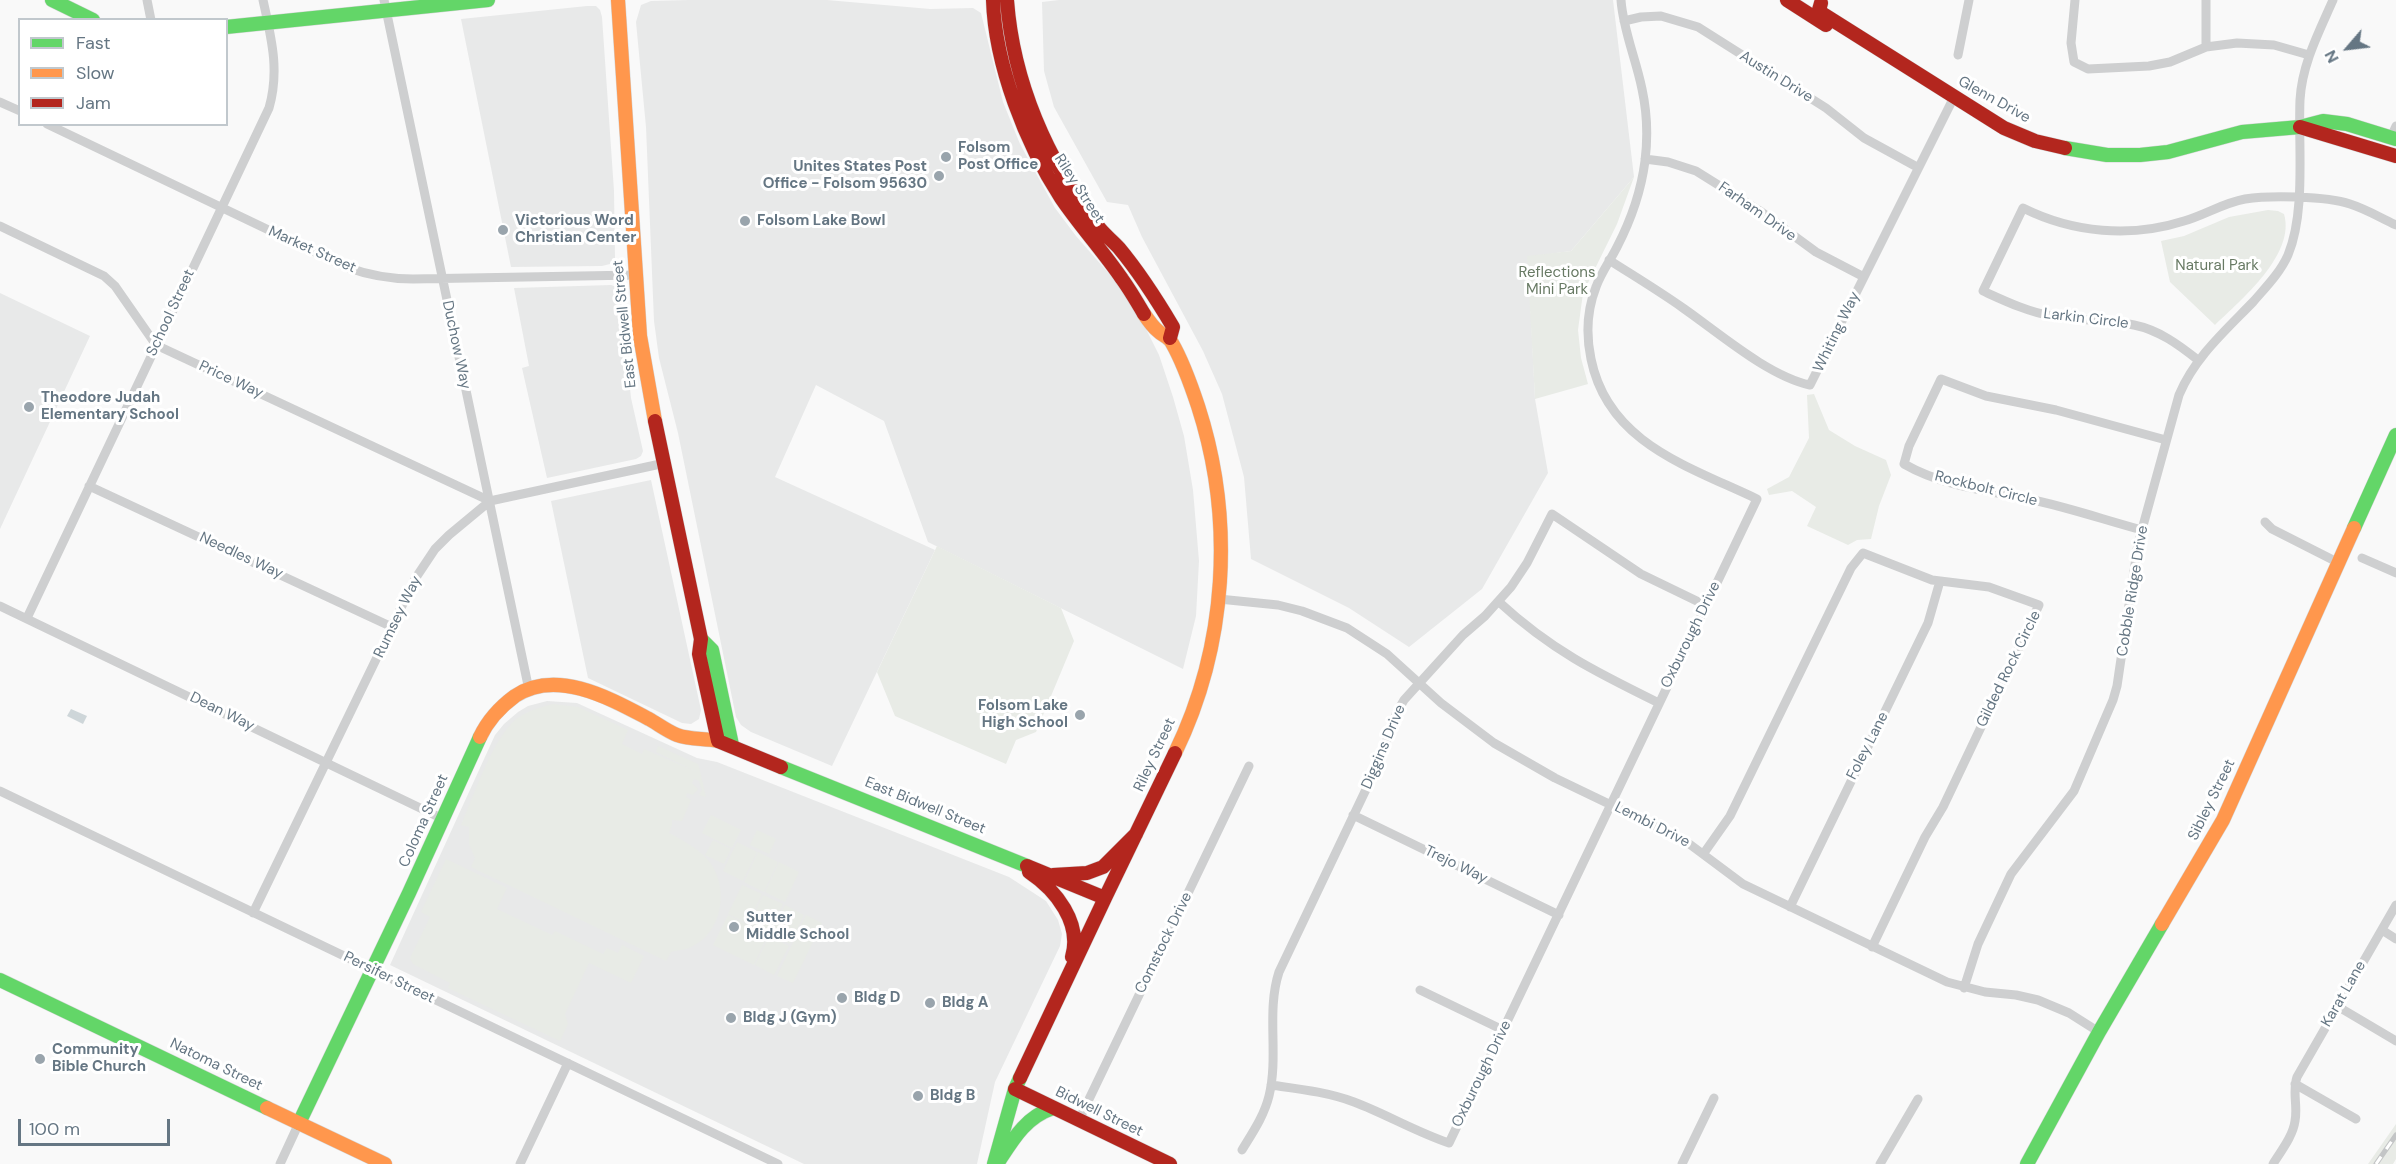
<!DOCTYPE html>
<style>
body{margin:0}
#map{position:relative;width:2396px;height:1164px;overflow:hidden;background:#f9f9f9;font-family:"DM Sans",sans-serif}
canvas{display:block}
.legend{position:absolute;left:18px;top:18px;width:210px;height:108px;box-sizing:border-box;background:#fff;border:2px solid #c1c8cd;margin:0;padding:8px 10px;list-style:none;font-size:18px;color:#657683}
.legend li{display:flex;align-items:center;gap:12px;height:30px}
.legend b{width:30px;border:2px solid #c1c8cd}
.north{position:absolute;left:2318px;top:18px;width:60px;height:60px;-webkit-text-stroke:4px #fff;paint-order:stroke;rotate:242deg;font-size:16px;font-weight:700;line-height:24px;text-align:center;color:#657683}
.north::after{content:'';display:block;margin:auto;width:21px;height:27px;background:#657683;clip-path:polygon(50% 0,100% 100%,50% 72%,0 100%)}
.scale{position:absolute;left:18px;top:1119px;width:152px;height:27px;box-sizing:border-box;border:3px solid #657683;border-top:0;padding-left:8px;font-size:18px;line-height:21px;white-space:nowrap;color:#657683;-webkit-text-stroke:4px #fff;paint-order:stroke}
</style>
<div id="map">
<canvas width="2396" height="1164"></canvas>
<ul class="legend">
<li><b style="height:8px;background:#63d668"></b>Fast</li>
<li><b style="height:8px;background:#ff974d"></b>Slow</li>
<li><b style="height:8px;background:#b3261e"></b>Jam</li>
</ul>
<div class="north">N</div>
<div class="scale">100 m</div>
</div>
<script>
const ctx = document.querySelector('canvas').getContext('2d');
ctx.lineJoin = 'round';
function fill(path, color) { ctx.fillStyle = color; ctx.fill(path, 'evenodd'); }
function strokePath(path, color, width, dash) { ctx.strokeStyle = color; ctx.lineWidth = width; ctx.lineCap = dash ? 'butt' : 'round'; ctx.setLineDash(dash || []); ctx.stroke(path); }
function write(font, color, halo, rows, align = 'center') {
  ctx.font = font + ' "DM Sans",sans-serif'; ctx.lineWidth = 6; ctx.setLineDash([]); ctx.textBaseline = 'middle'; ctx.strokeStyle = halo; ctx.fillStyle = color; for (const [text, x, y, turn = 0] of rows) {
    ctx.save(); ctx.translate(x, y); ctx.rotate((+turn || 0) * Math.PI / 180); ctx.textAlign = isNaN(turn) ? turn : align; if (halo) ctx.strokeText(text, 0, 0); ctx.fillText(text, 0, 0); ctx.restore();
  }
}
fill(new Path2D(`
 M689,0H827L930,9L973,8L981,13L1003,102L1020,144L1055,208L1076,236L1111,276L1140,317L1159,355L1173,397L1184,436L1193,490L1199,561L1196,616L1183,669L928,542L884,421L816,385L775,477L935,550L832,766L751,732L741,725L736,717L678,433L659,358L654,321L646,127L636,22L641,5L651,1Z
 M1059,0H1613L1634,177L1571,251L1528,257L1535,399L1548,473L1482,589L1409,647L1349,608L1251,559L1244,477L1222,394L1203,351L1142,237L1128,205L1107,202L1054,107L1044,71L1042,2Z
 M587,6H596L600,10L602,17L614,191L615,258L610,264L602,266L511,267L461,19Z
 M611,285L617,287L620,290L631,398L643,451L641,456L636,459L547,478L522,368L529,366L514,288Z
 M0,293L90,336L0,529Z
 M651,480L701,710L699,719L691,724L682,723L588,678L551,501Z
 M547,701L577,703L697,758L717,762L1009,877L1046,901L1058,920L1062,934L1060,946L995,1082L977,1164H804L390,965L495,735L504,724L518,712L528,706Z`), '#e8e9e9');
fill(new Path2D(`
 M1634,177L1617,224L1583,293L1578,330L1581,358L1588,384L1535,399L1527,256L1571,251Z
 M2268,210L2278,211L2284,214C2296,254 2241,300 2215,325L2170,282L2161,241L2184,236L2229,217Z
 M1814,394L1829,430L1855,446L1886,460L1891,475L1879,506L1871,539L1857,540L1848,545L1807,526L1816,507L1792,491L1769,495L1767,489L1789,477L1809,438L1807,395Z
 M937,546L1061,608L1074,641L1036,732L1016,740L1006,764L895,716L877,672Z
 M553,704L578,707L628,730L622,744L642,754L644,749L697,772L656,752L658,746L698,764L699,767L706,797L699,795L702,790L699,781L694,779L692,783L698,789L693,795L687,793L686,797L691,800L682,821L672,820V825L669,833C685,842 703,850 713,867C728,893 721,932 693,946C687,950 678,950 671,952L666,961L471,867L475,858L469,844V827L461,825C474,795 490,747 511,724C522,712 538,708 553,704Z
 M711,815L741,830L732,848L702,833Z
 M757,830L776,839L769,854L750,845Z
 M713,840L731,849L724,864L705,855Z
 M737,842L757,852L743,881L723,871Z
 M758,852L778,862L764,892L744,882Z
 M446,859L507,888L497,909L552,935L555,931L603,954L607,948L618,953L622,945L644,956L631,983L589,963L565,1014L568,1024L560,1041L448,988L450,983L413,964L410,958L430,917L421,912Z
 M779,862L799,872L785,902L765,892Z
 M742,885L762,894L748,924L728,914Z
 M763,895L783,904L769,934L749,924Z
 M785,905L804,915L790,944L770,934Z
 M728,915L768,935L754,965L713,945Z
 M806,915L822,923L793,983L777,976Z
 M769,936L789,946L774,975L755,965Z
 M2396,1124V1159L2393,1164H2368Z`), '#e8ebe6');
fill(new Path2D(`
 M71,709L87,716L83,724L67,716Z`), '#ced6d9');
const fast = new Path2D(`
 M52,0L93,20
 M226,27L488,0
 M2065,148L2107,155H2140L2168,152L2242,132L2300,127L2323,121L2347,124L2396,139
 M2354,528L2396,435
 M701,639L712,650L732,745
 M781,767L1027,866
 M0,980L267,1108
 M299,1123L409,893L480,737
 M994,1164L1015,1089L1020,1078
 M997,1164C1012,1141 1025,1117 1053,1108
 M2027,1164L2099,1032L2162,924`);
const slow = new Path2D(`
 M618,0L640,336L655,421
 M1144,314C1148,320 1153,327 1158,331C1163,336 1169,337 1172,343C1183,362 1191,385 1198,406C1235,520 1227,646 1175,753
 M480,737C488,720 500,707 515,696C557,668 611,699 649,719C658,724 667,731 677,735C690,740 705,738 718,741
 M2162,924L2223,820L2354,528
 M267,1108L385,1164`);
const jam = new Path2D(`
 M993,0C995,65 1026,144 1061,198C1080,226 1103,251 1122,279C1130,290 1137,302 1144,314
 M1007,0C1013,82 1047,160 1097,225C1103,234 1112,240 1119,248C1139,272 1157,300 1173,327L1170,338
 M1787,0L1826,25
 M1821,3L1819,10L1823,14L2004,128L2035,141L2065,148
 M2300,127L2396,156
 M655,421L701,639L699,654L718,741L781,767
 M1029,872C1056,890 1082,923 1072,957
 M1053,875L1087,873L1103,867L1136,834
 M1105,898L1175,753
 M1020,1078L1105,898L1027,866
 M1015,1089L1170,1164`);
strokePath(fast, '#d5d6d7', 15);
strokePath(slow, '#d5d6d7', 15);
strokePath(jam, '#d5d6d7', 15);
strokePath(new Path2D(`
 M147,0L151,20
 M384,0L529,690
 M2075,0L2071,43L2074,62L2088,69L2149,66L2170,62L2206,47L2237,43L2274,45L2309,55
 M2206,0V47
 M1624,21L1641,17L1661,16L1698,27L1826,108L1864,138L1917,167
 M1958,55L1969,0
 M0,102L20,111
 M47,124L346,267C368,275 389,279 413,279L636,275
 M2391,137L2396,126
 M1645,159L1668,162L1696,171L1760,211L1816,252L1864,277
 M0,226L104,276L115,286L156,345L490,501
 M1609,260C1634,276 1659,291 1683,308C1719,333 1768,376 1810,385L1954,97
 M2198,360C2179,345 2159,330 2134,325C2107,319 2079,321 2052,316C2028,312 2005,301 1983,291L2023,208C2073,233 2131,238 2184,221C2205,215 2223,203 2245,199C2270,195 2326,196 2350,204C2366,209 2381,218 2396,225
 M89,486L392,627
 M2265,522L2272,529L2339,563
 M2142,530C2105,520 2067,507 2029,499C1988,491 1942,486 1904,464L1909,446L1941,379L1986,396L2056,410L2166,440
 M2362,558L2396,573
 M1219,599L1278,605L1302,611L1347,628L1387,654L1441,703L1494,743L1555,778L1684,840L1743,884L1947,982L1985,992L2016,995L2038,1000L2069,1013L2099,1032
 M1499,602C1551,650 1596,672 1659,703
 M0,606L443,819
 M27,618L269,108C280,70 271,37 263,0
 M0,791L778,1164
 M1353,815L1559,915
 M1704,853L1730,816L1851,568L1863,553L1932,580L1989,587L2039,605L1943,807L1925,837L1872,947
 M1790,907L1928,623L1940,581
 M253,913L415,579L435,549L449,535L490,501L665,463
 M2382,930L2396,939
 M1964,988L1978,944L2011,874L2074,791L2113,700L2117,686L2138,544L2179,395C2195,357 2225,331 2253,302C2266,287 2280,273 2288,255C2306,212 2298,146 2300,100C2302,64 2319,32 2333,0
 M1420,990L1503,1030
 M2337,1006L2396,1041
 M2295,1084L2356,1119
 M1271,1085C1299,1089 1327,1092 1354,1102C1386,1114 1416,1132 1449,1143L1757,499C1688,466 1608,443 1591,359C1586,335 1587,310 1596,287C1601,273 1610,261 1617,247C1631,220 1641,192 1645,161C1648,137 1647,112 1642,89C1636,59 1623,30 1621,0
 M1079,1120L1249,766
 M1242,1150C1253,1132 1264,1116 1269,1096C1279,1055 1266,1012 1279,972L1380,760L1396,714L1404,700L1463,635L1485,616L1511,587L1527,563L1552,514L1641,574L1705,605
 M280,1164L299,1123
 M520,1164L568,1063
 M1682,1164L1714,1098
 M1880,1164L1918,1099
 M2273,1164C2281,1151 2293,1136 2295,1121C2298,1106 2292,1092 2297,1077L2396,905`), '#cecfd0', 9);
strokePath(fast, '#63d668', 14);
strokePath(slow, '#ff974d', 14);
strokePath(jam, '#b3261e', 14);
const rail = new Path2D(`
 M2376,1164L2396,1135`);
strokePath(rail, '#c3c5c6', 5);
strokePath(rail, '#fff', 3, [9]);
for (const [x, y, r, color] of [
 [946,157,6,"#99a4ac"],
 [939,176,6,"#99a4ac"],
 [745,221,6,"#99a4ac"],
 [503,230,6,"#99a4ac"],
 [29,407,6,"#99a4ac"],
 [1080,715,6,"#99a4ac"],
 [734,927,6,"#99a4ac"],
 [842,998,6,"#99a4ac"],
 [930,1003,6,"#99a4ac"],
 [731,1018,6,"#99a4ac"],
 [40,1059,6,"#99a4ac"],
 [918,1096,6,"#99a4ac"]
]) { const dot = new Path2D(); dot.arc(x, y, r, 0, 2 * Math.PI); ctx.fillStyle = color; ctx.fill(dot); strokePath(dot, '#fff', 2); }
write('15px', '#657683', '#fff', [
 ["Austin Drive",1776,77,32],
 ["Glenn Drive",1994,100,29],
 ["Riley Street",1079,189,57],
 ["Farham Drive",1757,212,35],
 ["Market Street",312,250,24],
 ["School Street",171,313,-65],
 ["Larkin Circle",2086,319,7],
 ["East Bidwell Street",625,324,-96],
 ["Whiting Way",1837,332,-64],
 ["Duchow Way",456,345,78],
 ["Price Way",231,380,25],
 ["Rockbolt Circle",1986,489,14],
 ["Needles Way",241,556,25],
 ["Cobble Ridge Drive",2133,591,-81],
 ["Rumsey Way",398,617,-64],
 ["Oxburough Drive",1691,635,-64],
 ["Gilded Rock Circle",2009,669,-64],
 ["Dean Way",222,712,26],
 ["Foley Lane",1868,746,-63],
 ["Diggins Drive",1384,747,-67],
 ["Riley Street",1155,755,-65],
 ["Sibley Street",2212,800,-64],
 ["East Bidwell Street",925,806,22],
 ["Coloma Street",424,821,-66],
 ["Lembi Drive",1652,825,27],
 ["Trejo Way",1456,865,26],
 ["Comstock Drive",1164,943,-64],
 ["Persifer Street",389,978,26],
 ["Karat Lane",2344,994,-60],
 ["Natoma Street",216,1065,26],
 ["Oxburough Drive",1482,1074,-64],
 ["Bidwell Street",1099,1112,26]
]);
write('bold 15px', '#657683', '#fff', [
 ["Folsom",958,148],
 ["Post Office",958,165],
 ["Unites States Post",927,167,"right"],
 ["Office - Folsom 95630",927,184,"right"],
 ["Victorious Word",515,221],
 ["Christian Center",515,238],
 ["Folsom Lake Bowl",757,221],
 ["Theodore Judah",41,398],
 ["Elementary School",41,415],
 ["Folsom Lake",1068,706,"right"],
 ["High School",1068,723,"right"],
 ["Sutter",746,918],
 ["Middle School",746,935],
 ["Bldg D",854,998],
 ["Bldg A",942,1003],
 ["Bldg J (Gym)",743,1018],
 ["Community",52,1050],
 ["Bible Church",52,1067],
 ["Bldg B",930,1096]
], 'left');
write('15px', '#687a64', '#fff', [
 ["Natural Park",2217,266],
 ["Reflections",1557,273],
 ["Mini Park",1557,290]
]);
</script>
